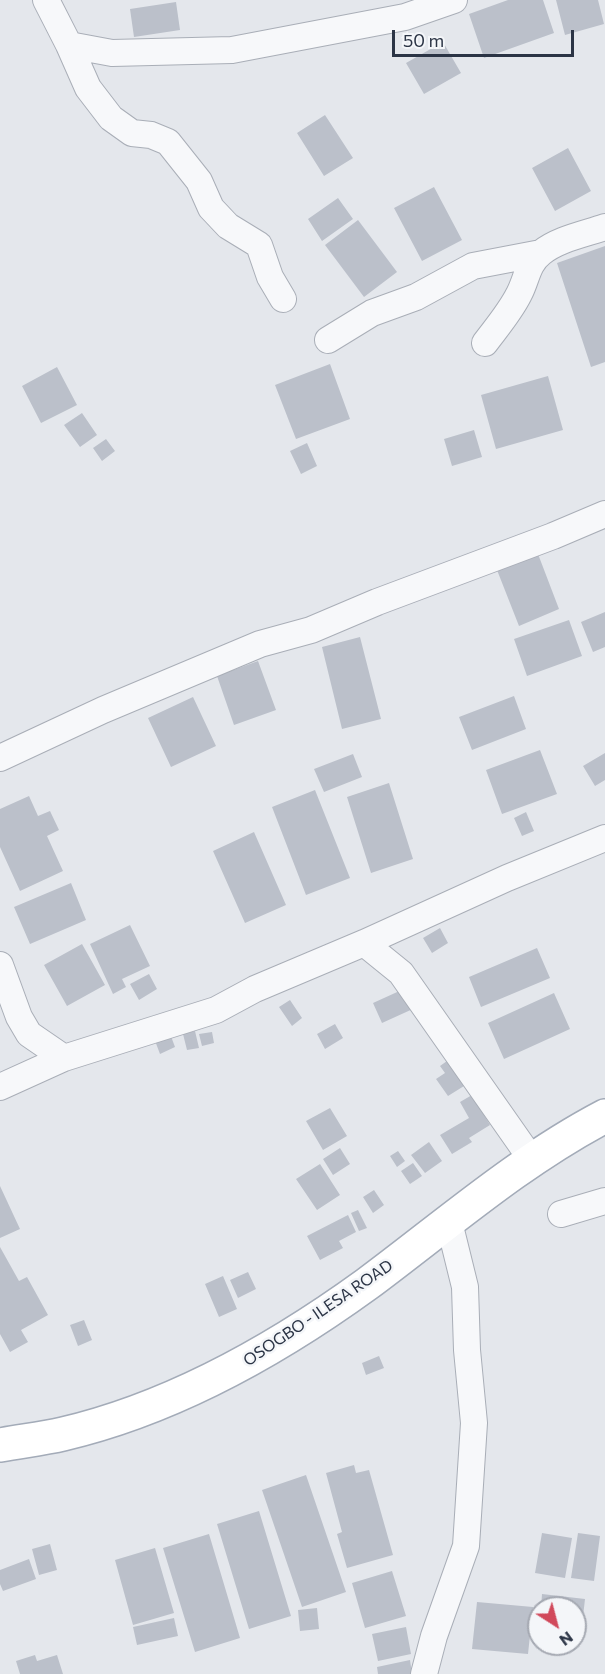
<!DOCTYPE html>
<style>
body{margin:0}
#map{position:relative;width:605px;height:1674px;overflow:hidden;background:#e4e7ec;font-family:Commissioner,sans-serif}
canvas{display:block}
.north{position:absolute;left:527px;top:1596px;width:60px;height:60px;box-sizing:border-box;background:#f4f6f9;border:2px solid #a4a8b1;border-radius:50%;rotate:144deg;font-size:16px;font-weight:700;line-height:24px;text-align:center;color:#2b3445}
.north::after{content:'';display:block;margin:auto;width:21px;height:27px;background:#d1495b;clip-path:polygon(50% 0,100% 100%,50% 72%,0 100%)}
.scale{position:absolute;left:392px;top:30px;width:182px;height:27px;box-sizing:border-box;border:3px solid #2b3445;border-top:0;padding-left:8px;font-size:18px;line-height:21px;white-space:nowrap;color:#2b3445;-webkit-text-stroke:4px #f4f6f9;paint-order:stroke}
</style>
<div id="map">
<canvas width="605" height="1674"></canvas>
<div class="north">N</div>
<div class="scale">50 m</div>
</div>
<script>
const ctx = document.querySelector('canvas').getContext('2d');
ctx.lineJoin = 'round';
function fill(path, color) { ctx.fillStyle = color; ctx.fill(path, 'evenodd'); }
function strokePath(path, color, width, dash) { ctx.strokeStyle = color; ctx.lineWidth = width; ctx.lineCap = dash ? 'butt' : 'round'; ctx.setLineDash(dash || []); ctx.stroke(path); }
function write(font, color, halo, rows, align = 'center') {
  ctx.font = font + ' Commissioner,sans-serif'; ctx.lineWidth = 5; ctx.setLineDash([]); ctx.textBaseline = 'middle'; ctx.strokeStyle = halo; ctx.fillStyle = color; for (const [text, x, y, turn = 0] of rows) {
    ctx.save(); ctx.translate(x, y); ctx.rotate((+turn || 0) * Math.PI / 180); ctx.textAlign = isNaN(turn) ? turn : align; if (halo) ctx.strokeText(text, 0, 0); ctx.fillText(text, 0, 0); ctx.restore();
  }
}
fill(new Path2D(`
 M508,0H543L554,33L484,58L469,14Z
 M556,0H598L604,24L565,35Z
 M176,2L180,30L134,37L130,9Z
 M443,42L461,73L424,94L406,63Z
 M325,115L353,158L324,176L297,133Z
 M568,148L591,191L555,211L532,168Z
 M434,187L462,240L422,261L394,208Z
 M338,198L353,219L322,241L308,219Z
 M358,220L397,272L364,297L325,245Z
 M605,246V362L591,367L557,263Z
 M330,364L350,419L296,439L275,385Z
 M57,367L77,405L41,423L22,386Z
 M548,376L563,430L496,449L481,395Z
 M82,413L97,435L80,447L64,425Z
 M474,430L482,457L452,466L444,439Z
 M106,439L115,451L102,461L93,448Z
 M307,443L317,466L301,474L290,451Z
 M538,554L559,609L519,626L497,570Z
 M605,612V647L593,652L581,622Z
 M569,620L582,656L527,676L514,639Z
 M360,637L381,719L342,729L322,647Z
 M258,661L276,710L234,725L217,676Z
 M514,696L526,729L472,750L459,717Z
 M193,697L216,746L171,767L148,718Z
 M540,750L557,794L502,814L486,770Z
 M605,753V780L595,786L583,766Z
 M353,754L362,777L324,792L314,769Z
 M389,783L413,859L371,873L347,797Z
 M315,790L350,878L306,895L272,807Z
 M29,796L38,816L50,811L59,830L47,836L63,871L20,891L0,847V809Z
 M526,812L534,831L522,836L514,818Z
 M254,832L286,905L245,923L213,851Z
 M71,883L86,920L30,944L14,907Z
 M130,925L150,966L122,979L126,987L113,994L90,944Z
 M440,928L448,943L432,953L423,938Z
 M82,944L105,985L67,1006L44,965Z
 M537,948L550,978L481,1007L469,977Z
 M149,974L157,989L139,1000L130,984Z
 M406,988L415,1008L382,1023L373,1003Z
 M554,993L570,1029L504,1059L488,1023Z
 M290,1000L302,1018L292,1026L279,1007Z
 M335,1024L343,1038L325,1049L317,1034Z
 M169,1031L175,1047L160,1054L154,1038Z
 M195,1031L199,1048L187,1050L183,1034Z
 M212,1032L214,1043L202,1046L199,1034Z
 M447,1061L464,1086L448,1096L436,1079L445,1073L440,1066Z
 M472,1095L490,1125L469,1138L472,1142L452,1154L440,1135L469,1118L460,1102Z
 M330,1108L347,1136L323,1150L306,1121Z
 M429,1142L442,1161L425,1173L411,1155Z
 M340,1148L350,1164L333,1175L323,1159Z
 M398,1151L405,1161L397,1167L390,1156Z
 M413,1163L422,1176L410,1184L401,1171Z
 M320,1164L340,1195L317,1210L296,1179Z
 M0,1186L20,1229L0,1238Z
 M374,1190L384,1205L373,1213L363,1197Z
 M358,1210L367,1228L359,1231L351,1213Z
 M348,1215L356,1232L339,1241L343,1248L320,1260L307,1236Z
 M0,1247L19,1281L27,1277L48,1315L21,1330L28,1342L10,1352L0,1334Z
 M248,1272L256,1289L238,1298L230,1280Z
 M223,1276L237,1309L219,1317L205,1284Z
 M84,1320L92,1340L78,1346L70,1325Z
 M379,1356L384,1368L366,1375L362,1363Z
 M354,1465L356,1473L369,1470L393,1555L347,1568L337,1534L342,1532L326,1473Z
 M306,1475L346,1592L302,1607L262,1490Z
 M259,1511L291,1616L249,1629L217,1524Z
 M542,1533L572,1538L565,1578L535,1573Z
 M578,1533L600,1536L594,1581L571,1578Z
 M209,1534L240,1638L195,1652L163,1548Z
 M50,1544L57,1570L39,1575L32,1549Z
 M155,1548L174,1613L133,1625L115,1560Z
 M29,1559L36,1579L3,1591L0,1584V1570Z
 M392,1571L406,1616L365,1628L352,1583Z
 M542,1594L585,1599L580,1643L575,1642V1608H541Z
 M477,1602L533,1607L528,1654L472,1649Z
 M317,1608L319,1629L300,1631L298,1610Z
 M174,1618L178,1636L137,1645L133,1627Z
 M406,1627L411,1654L378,1661L372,1634Z
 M35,1655L37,1661L57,1655L63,1674H20L16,1661Z
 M410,1660L412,1674H378L377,1667Z`), '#bbc0ca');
const street = new Path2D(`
 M46,0L69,45L112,53L232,50L405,17L454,0
 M69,45L88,88L111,118L132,133L151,135L168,142L199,181L211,208L228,226L259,245L270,277L283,299
 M328,340L372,313L416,297L473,266L541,253
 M485,343C497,327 510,312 519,294C527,279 527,264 541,253C558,239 585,234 605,227
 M0,758L103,710L260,644L311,630L377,602L553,536L605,514
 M364,943L401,973L532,1160
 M0,965L19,1017L29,1034L64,1058
 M0,1087L64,1058L216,1010L255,989L364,943L507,878L605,838
 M561,1214L605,1201
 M424,1674L434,1636L466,1546L474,1423L467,1350L465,1287L449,1222`);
const primary = new Path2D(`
 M0,1445C21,1441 42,1439 63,1434C174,1408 276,1350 367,1284C445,1226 519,1161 605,1116`);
strokePath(street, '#a9aeb7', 28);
strokePath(primary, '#a3abb8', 36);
strokePath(street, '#f7f8fa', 26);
strokePath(primary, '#fff', 33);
write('16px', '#2b3445', '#f4f6f9', [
 ["OSOGBO - ILESA ROAD",318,1313,-34]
]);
</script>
